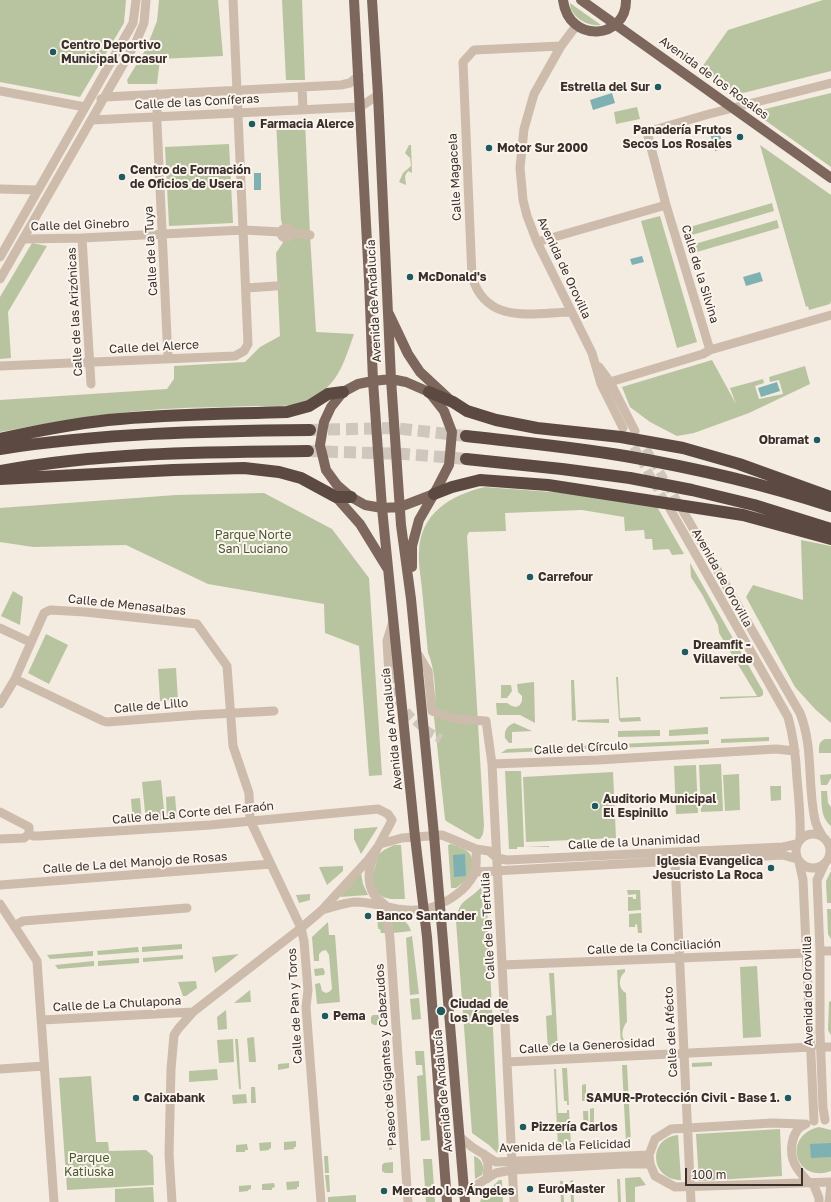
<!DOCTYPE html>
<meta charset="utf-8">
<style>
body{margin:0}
#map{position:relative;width:831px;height:1202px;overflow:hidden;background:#f4ebe1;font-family:"Golos Text",sans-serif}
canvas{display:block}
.scale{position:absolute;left:685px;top:1168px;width:118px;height:18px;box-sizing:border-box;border:2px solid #3b302b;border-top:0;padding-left:5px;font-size:12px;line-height:14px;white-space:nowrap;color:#3b302b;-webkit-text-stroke:3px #fbf5ee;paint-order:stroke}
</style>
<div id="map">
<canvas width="831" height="1202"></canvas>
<div class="scale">100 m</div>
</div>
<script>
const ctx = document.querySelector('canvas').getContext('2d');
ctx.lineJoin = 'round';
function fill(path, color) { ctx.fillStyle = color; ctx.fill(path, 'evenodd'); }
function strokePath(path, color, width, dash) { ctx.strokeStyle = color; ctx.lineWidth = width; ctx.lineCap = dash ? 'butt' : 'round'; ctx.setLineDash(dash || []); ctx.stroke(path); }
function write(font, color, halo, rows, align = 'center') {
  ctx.font = font + ' "Golos Text",sans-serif'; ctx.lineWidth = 4; ctx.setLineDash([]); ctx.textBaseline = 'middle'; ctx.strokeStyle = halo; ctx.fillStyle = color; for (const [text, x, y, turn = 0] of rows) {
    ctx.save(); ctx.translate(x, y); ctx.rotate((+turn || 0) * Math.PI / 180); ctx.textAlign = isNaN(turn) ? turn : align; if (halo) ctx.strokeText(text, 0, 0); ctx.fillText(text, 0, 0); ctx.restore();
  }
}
fill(new Path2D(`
 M0,0H126L124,23L80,97L0,82Z
 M159,0H218L223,56L160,59L157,84H128L127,80L146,49L157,21Z
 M282,0H302L305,80H286Z
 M823,0H831V71L739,94L700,70L728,30Z
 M570,3L601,25C588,27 570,17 570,3Z
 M831,93V167L759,116L761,110Z
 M637,107L640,119L616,124L614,112Z
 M276,120L305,121L310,235L316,332L354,334C343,365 338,387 305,402C294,407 271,406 259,406C228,407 197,407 165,409C110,412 55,422 0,432V400L167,389L174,379V366L245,362L260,347L280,336L276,253L286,238L281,220Z
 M229,144L233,223L169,226L165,147Z
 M409,145H411L412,173L408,171L405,176L406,185L399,182L403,173L411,166L410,158L405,153Z
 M760,145L831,195V301L830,304L809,310L808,306L806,307Z
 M772,203L774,211L685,237L683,229Z
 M660,216L697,342L677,348L641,221Z
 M777,220L779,228L690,254L688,246Z
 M32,243L47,246L8,312L11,358L0,359V297Z
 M712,360L736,404L730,388L763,379L764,383L755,386L759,399L783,394L779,380L770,382L769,377L805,366L810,384L749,413L694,433L677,436L650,422L630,407L622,387Z
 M485,487L564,493L656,505L684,554L672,555L669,549L653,550L652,539H645L644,530L625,531L624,517L582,510L505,513L506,531L469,532L467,536L484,826L483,834L480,839H477L446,821L445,819L434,717C437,700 435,668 428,653C426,631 424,610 422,589C421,577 418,564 419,552C420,513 451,495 485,487Z
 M264,493L332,529L369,578L382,775L369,776L359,646L325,633L324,604L208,584L126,545L33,547L0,542V508L176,495Z
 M801,540L831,546V723L816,710L795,687L746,597L753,585L803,600Z
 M690,563L763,691V695L760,697L720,699V697L757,696L719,633L718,625L703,596L691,577Z
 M13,591L23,597L20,625L1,616Z
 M46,634L68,645L49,684L28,673Z
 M176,668L178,700L160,701L158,669Z
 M616,677H618L620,718L640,717L641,721L621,722L619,720Z
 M571,680H574L576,720L572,721Z
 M534,682L535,723L520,715H497L496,703H507L512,706L516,707L520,705L522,701V696L518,692L517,684Z
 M501,685H511L512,691L507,698H501Z
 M609,719V723L578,722L577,720Z
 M514,723L532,731L512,732V743H509L505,738C504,730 507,726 514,723Z
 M708,727V734L669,736V730Z
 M660,730V736L618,737V731Z
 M769,737V741L721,743V739Z
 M825,739H831V753H819C819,747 818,742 825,739Z
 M709,740V744L501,753L507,749Z
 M721,764L723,811L701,812L699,765Z
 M696,765L698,813L676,814L674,766Z
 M505,771H521L524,847L549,846V847H517V849H509Z
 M613,772L616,838L526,842L523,777Z
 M739,774L740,810L725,811L723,775Z
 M831,774V778L827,785H821L820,775Z
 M161,780L165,820L146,822L142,782Z
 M770,786H781V800L771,801Z
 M821,791H827L828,803L831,807V826C820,817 822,804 821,791Z
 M175,796L177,820H167L166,797Z
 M140,798L142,822L133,823L131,799Z
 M378,827L361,854L354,839V829Z
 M451,844C472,851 475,854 471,876L456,888H451L448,845Z
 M394,845H401L405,899H391L383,897L377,893L372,879L378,855L384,850Z
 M343,866V871L327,885L319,867Z
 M831,871V903H827L826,881Z
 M361,873L363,884L368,895L340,897Z
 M482,886H486L499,1152L497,1153L489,1145L472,1133L456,921C459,897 469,902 482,886Z
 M627,890H640L641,910L628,911V897H633V899H636V894L628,895Z
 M310,894V900L299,903L296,895Z
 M827,909H831V939L828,934Z
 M377,913L385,914L386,933H381L380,929H378Z
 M641,913L642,933H638L637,924L635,925V927H629V914Z
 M391,916C401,918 408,921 411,931L393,933Z
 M328,922L329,935H335L340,1002L317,1004L315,984L320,983L322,991L326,993L329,992L332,989L329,955L326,950L322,951L319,954V961H314L312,937Z
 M412,936L419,994L410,995L406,938Z
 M182,944V949L142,952V947Z
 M138,947L139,952L98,955L97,951Z
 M93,951V956L50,959L47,955Z
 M239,954L215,973L212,957Z
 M183,955V959L143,962V958Z
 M139,958V963L98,966V961Z
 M94,961V966L58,969L55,965Z
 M757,966L761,1037L743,1038L740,967Z
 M323,968L325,972L324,975L315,976L314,969Z
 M625,969V972C618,977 618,989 626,993L627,1022C623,1026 620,1036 625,1041C629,1046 627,1040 629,1047H621L617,970Z
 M549,973H554L558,1051H548L546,1016L552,1015Z
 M196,981L197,988L186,996H183L178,982Z
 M250,990L251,1002L234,1003Z
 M419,998L421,1019L412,1020L410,999Z
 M831,1001V1035L828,1030L829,1002Z
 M226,1010L227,1029L218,1030L217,1017Z
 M373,1015H382L383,1025H374L371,1023V1017Z
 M254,1037L256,1062H249L247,1038Z
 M382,1038L385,1040L392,1150H389Z
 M233,1039L234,1062L219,1063L217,1040Z
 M235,1039H238L241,1089H239Z
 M415,1051H424L430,1140L421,1141L417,1076L423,1075L422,1065H416Z
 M712,1062V1066L692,1067V1063Z
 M289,1063V1068L278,1070V1064Z
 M622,1065H627L631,1143H626Z
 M562,1068H567L569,1105H567V1101H564Z
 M217,1069L218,1080L189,1082V1071Z
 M554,1069H556L558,1113H567V1110H569L571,1146L558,1147Z
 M91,1076L96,1142H108L109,1151L146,1150L153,1156L154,1185L67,1190L59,1078Z
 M586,1084V1101H582V1085Z
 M251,1087H255L256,1103H251Z
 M246,1094L247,1103L233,1104L232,1095Z
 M594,1108V1124H590V1109Z
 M583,1111H588L589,1132L584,1133Z
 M819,1127L831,1130V1171C796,1184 781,1136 819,1127Z
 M780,1129L782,1176L699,1181L696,1134Z
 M678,1135L681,1180C650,1180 647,1138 678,1135Z
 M296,1141V1147H294V1149L284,1150V1142Z
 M271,1142V1148L269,1149V1150L260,1151L259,1143Z
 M247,1144L248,1150H245V1152H236V1145Z
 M324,1156H328L329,1173H325Z
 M474,1156C482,1159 485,1166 482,1175L475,1179Z
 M423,1159H432L435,1202H426Z
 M393,1162V1173H385L382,1171V1165L384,1163Z
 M325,1175H329L330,1192H327Z
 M640,1177L646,1185L635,1187V1202H626L625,1178Z
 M617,1179H620L621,1202H618Z
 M499,1180H502L503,1202H480L482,1197Z
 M573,1180L574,1202H571L570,1181Z
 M299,1181V1187H297V1189L287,1190L286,1182Z
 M560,1181H563L564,1202H561Z
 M274,1183L275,1187L272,1188V1190H262V1184Z
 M251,1185V1189L248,1190V1191L239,1192V1186Z
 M153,1187L154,1202H115V1189Z
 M356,1195V1202H328V1197Z`), '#b8c4a0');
fill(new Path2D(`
 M612,93L615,103L593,110L590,100Z
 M719,131L724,148L715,151L710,134Z
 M254,173H261V190H254Z
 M642,256L644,262L632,265L630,259Z
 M760,272L763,281L746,286L743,277Z
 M777,382L780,391L761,397L758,388Z
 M465,854L466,876L454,877L453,855Z
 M831,1143V1157L811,1158L810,1144Z`), '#7fb0b2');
strokePath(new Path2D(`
 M627,435L668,507
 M639,437L681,508
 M389,675C393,703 416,726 441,739`), '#cfc6bd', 9, [9, 4.5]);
strokePath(new Path2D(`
 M310,430L394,428L466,436
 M308,451L405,454L466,459`), '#cfc6bd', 12, [12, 6]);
strokePath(new Path2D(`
 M576,26L561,46L534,94L524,129L520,168L523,200L527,216L537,242L592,353L601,384L623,428
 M561,46L474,50L463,62L472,277C487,325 531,313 571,312
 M302,87L303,109
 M0,91L85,107
 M157,94V124L168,358
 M101,99L105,97L341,85L350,83L359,75
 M92,120L360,107L378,95
 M0,189L38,190
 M281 233a5 5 0 1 1 10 0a5 5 0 1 1-10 0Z
 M291,233L310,235
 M82,238L91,384
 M24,239L82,238L244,230L281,232
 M537,242L666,205
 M0,257L133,23L136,0
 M0,279L136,42L144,23L146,0
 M246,288L276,286
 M710,350L666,205L647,132L709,114L831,83
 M0,366L235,356L244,351L248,344L233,0
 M599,367L610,382L635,431
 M610,382L703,354L710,350L831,315
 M670,509L788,717C794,738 796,758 797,779C799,799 801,819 800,839
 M683,511L800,713C814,749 807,784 815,820C816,826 820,832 823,837
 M0,628L30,642
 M416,651L428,671L432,711C452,720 464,720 486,721L492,764L514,1202
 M389,675L387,641L393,621
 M15,679L103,721L107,722L197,715L274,711
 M0,704L15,679L44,613L50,610L85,612L197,624L227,666L233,746L249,793L250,820L301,928L304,941L308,990L306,1007L321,1202
 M492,764L598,760L776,749L795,751
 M0,812L29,827V834
 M796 851a17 17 0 1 1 34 0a17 17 0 1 1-34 0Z
 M29,834L33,836H39L210,825L378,809L388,814L392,820C382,842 360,868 373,893C375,898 382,902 386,906
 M0,839L24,838L29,834
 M675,861L691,1202
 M799,862L803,880L814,1121
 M476,872L783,855L797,859
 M0,885L271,864
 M0,904L37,961L54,1202
 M386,906L390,939L408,1202
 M322,910C333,907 343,903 355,902C369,902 383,906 397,909C421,913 444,906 462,890C477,875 477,870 476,849
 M14,926L23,921L187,908
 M820,951H831
 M502,965L807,953
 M42,1020L193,1012
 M820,1047H831
 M507,1062L812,1047
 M0,1069L44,1066
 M825,1120L823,1108L820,1032V951L817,880L825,863
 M803,1124L772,1123L671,1129L655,1139L649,1155L650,1164L655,1176L675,1187L831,1182
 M806,1124C790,1130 788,1155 797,1168C800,1173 805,1178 809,1183
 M461,1138L472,1147L496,1162L649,1155
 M484,1154L488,1163L487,1179
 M813,1183L819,1198V1202
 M465,1192L496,1173L512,1170L622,1164H650
 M172,1202L169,1154L171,1069L174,1035L178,1029L193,1012L301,928L321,911L368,860L380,844L402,838L442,835L476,849L489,851L497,858L507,860L783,847L797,844
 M829,1202L831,1185`), '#cdbbac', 9);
strokePath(new Path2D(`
 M354,0L369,280L373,381L382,508L415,837L427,937L447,1202
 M372,0L378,95L391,379L401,525L411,599L434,835L465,1202
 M563,0C569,45 627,39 626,0
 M581,0L831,178
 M389,314L408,354L420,372L448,398
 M336,497L360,524L387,568
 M412,567V546L419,520L434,494L449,465L452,432L444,411L429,392L406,382L391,379L373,381L358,384L343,392L331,407L324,422L320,445L326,470L337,485L351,497L365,505L382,508L400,507L434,494`), '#7d675c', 10);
strokePath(new Path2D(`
 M429,392L453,402L467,411L496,420L537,428L621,437L683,448L739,464L831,497
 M466,436C519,442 573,447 625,456C695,468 764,484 831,506
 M0,439C36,431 72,424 108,420C167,414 227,414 287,412L309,406L328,394L343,392
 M0,449C102,433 206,431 310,430
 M466,459L562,469L630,478L692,490L754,505L831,529
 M0,471C102,452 205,452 308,451
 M0,479L173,470L244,468L279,472L301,478L336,497H351
 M434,494L452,487L480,480L548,485L743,515L831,539`), '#5c4a42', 12);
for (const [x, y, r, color] of [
 [53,52,4,"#1f5a5e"],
 [658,87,4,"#1f5a5e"],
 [252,124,4,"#1f5a5e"],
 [740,137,4,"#1f5a5e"],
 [489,148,4,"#1f5a5e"],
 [122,177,4,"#1f5a5e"],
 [410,277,4,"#1f5a5e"],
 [817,440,4,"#1f5a5e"],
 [530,577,4,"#1f5a5e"],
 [685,652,4,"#1f5a5e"],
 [595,806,4,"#1f5a5e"],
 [771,868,4,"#1f5a5e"],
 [368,916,4,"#1f5a5e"],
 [441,1011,5,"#1f5a5e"],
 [325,1016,4,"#1f5a5e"],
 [136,1098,4,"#1f5a5e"],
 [788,1098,4,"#1f5a5e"],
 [523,1127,4,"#1f5a5e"],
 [530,1189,4,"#1f5a5e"],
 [384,1191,4,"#1f5a5e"]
]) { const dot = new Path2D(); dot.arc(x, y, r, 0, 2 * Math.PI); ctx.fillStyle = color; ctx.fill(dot); strokePath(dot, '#fbf5ee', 1.5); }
write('bold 12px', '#3b302b', '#fbf5ee', [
 ["Centro Deportivo",61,45],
 ["Municipal Orcasur",61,59],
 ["Estrella del Sur",650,87,"right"],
 ["Farmacia Alerce",260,124],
 ["Panadería Frutos",732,130,"right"],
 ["Secos Los Rosales",732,144,"right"],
 ["Motor Sur 2000",497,148],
 ["Centro de Formación",130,170],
 ["de Oficios de Usera",130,184],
 ["McDonald's",418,277],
 ["Obramat",809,440,"right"],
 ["Carrefour",538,577],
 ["Dreamfit -",693,645],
 ["Villaverde",693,659],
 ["Auditorio Municipal",603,799],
 ["El Espinillo",603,813],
 ["Iglesia Evangelica",763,861,"right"],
 ["Jesucristo La Roca",763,875,"right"],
 ["Banco Santander",376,916],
 ["Ciudad de",450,1004],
 ["los Ángeles",450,1018],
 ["Pema",333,1016],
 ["Caixabank",144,1098],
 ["SAMUR-Protección Civil - Base 1.",780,1098,"right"],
 ["Pizzería Carlos",531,1127],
 ["EuroMaster",538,1189],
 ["Mercado los Ángeles",392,1191]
], 'left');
write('12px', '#3b302b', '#fbf5ee', [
 ["Avenida de los Rosales",714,78,36],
 ["Calle de las Coníferas",197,102,-3],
 ["Calle Magacela",455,177,-93],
 ["Calle del Ginebro",80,225,-2],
 ["Calle de la Tuya",151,251,-93],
 ["Avenida de Orovilla",564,268,65],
 ["Calle de la Silvina",700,274,73],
 ["Avenida de Andalucía",374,301,-93],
 ["Calle de las Arizónicas",75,312,-93],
 ["Calle del Alerce",154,347,-3],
 ["Avenida de Orovilla",722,578,61],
 ["Calle de Menasalbas",127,605,6],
 ["Calle de Lillo",151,706,-5],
 ["Avenida de Andalucía",392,729,-96],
 ["Calle del Círculo",581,748,-3],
 ["Calle de La Corte del Faraón",193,813,-5],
 ["Calle de la Unanimidad",634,842,-3],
 ["Calle de La del Manojo de Rosas",135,863,-4],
 ["Calle de la Tertulia",488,926,-93],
 ["Calle de la Conciliación",654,947,-3],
 ["Avenida de Orovilla",808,991,-91],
 ["Calle de La Chulapona",117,1004,-3],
 ["Calle de Pan y Toros",295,1006,-93],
 ["Calle del Afécto",671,1032,-93],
 ["Calle de la Generosidad",587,1046,-3],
 ["Paseo de Gigantes y Cabezudos",386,1055,-94],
 ["Avenida de Andalucía",443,1091,-95],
 ["Avenida de la Felicidad",565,1146,-2]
]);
write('12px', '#4a5a2e', '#fbf5ee', [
 ["Parque Norte",253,535],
 ["San Luciano",253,549],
 ["Parque",89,1158],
 ["Katiuska",89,1172]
]);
</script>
